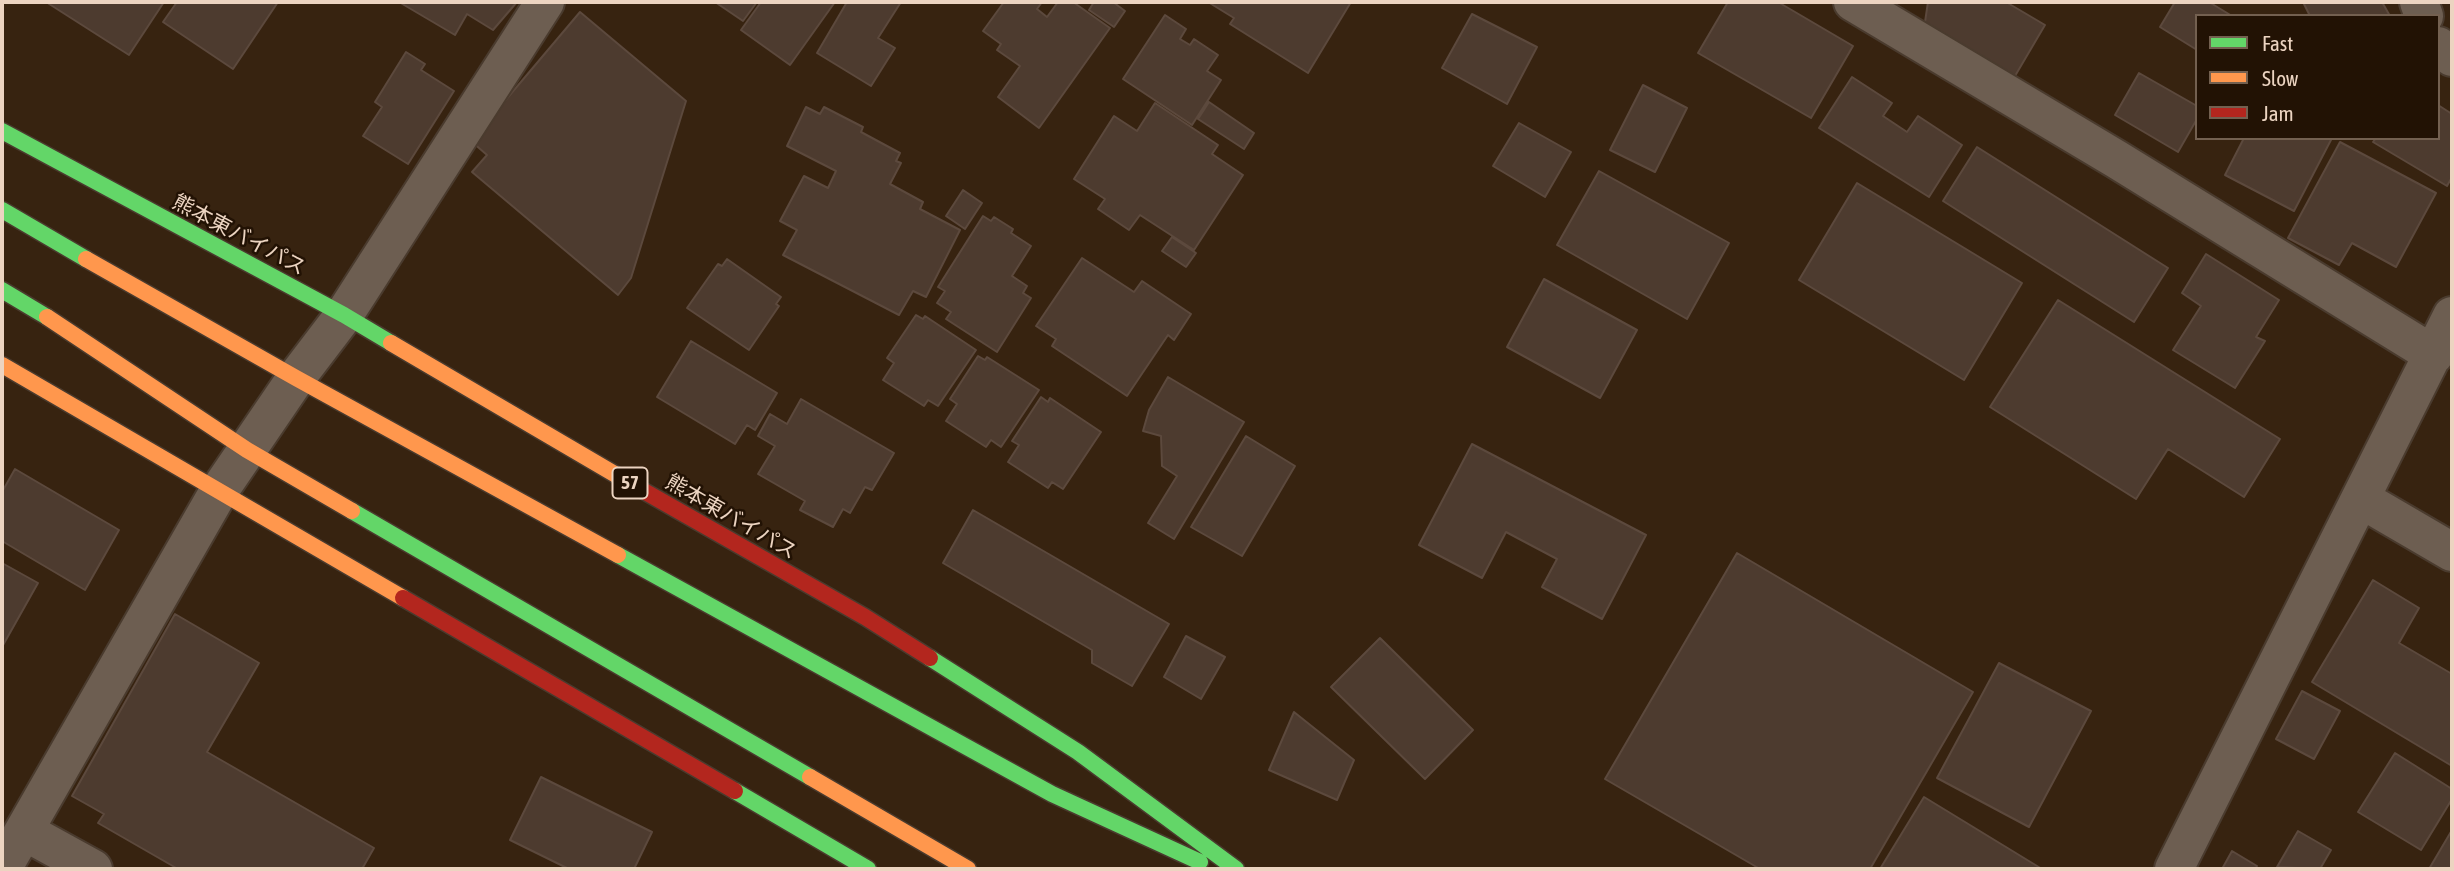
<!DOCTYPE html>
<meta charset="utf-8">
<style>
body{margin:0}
#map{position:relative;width:2454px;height:871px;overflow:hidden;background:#372310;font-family:"Asap Condensed",sans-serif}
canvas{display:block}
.frame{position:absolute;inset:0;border:4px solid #ecd4c1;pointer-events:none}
.legend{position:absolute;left:2195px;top:14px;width:245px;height:126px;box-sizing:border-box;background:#221204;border:2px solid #736050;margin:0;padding:9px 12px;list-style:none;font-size:21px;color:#ecd4c1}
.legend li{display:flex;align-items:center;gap:14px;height:35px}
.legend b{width:35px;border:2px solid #736050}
</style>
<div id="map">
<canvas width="2454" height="871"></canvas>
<div class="frame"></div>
<ul class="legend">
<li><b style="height:9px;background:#63d668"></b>Fast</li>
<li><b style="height:9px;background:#ff974d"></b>Slow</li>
<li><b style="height:9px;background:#b3261e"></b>Jam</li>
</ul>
</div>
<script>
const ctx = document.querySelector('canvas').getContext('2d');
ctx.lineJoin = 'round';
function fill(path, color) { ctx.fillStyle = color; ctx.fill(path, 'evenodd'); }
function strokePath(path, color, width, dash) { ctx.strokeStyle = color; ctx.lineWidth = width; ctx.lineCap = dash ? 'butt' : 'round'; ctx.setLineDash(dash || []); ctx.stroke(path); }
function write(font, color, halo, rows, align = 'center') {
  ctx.font = font + ' "Asap Condensed","Noto Sans JP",sans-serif'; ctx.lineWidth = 5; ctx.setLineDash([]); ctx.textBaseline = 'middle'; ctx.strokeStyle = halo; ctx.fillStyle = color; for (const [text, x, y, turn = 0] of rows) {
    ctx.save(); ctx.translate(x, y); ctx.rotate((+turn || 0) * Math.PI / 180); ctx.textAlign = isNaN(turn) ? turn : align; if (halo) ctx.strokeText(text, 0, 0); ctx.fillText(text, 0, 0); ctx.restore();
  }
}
const building = new Path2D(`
 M46,2H164L129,55Z
 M177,2H278L233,69L163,22Z
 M399,2H517L493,30L467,14L455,35Z
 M715,2H757L743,21Z
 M761,2H835L790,65L741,30Z
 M847,2H901L878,38L895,48L871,86L817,53Z
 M1004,2H1042L1037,9L1047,17L1058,2H1073L1110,28L1039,128L998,97L1020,66L997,50L1001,44L983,31Z
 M1094,2H1113L1125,11L1114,27L1089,10Z
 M1208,2H1351L1308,73L1230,24L1234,18Z
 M1728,2H1778L1853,46L1811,118L1698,53Z
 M1928,2H2006L2045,25L2015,76L1925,22Z
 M2175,2H2209L2232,16H2197V50L2160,27Z
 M2303,2H2382L2390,16H2310Z
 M580,12L686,101L631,278L618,295L472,172L487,155L471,141Z
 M1472,14L1537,47L1507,104L1442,68Z
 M1165,15L1186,29L1180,39L1190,45L1194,39L1218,55L1207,71L1221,80L1192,125L1123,79Z
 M406,52L425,64L421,70L454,91L408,164L363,136L382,107L375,102Z
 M2139,73L2197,106V119L2178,152L2115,115Z
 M1852,77L1892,103L1883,116L1907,132L1918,116L1962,145L1929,197L1819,128Z
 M1643,85L1687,108L1655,172L1610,150Z
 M1209,102L1254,133L1244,149L1198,119Z
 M1155,103L1218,145L1212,154L1243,175L1194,250L1140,215L1129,230L1098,209L1105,199L1074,179L1114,116L1137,131Z
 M2438,105L2452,114V177L2447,186L2373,142L2376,138H2438Z
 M806,107L820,114L824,107L863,127L861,132L900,153L896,161L901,163L890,184L923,202L920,209L960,230L926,297L913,291L899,315L783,255L797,230L780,221L804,176L828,188L836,171L787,146Z
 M1519,123L1571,152L1545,197L1493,166Z
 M2244,138H2332L2294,211L2225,175Z
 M2340,142L2436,193L2396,267L2352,243L2339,265L2288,238Z
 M1977,147L2168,268L2134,322L1943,201Z
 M1599,171L1729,243L1687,319L1557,245Z
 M1857,183L2022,283L1964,380L1799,280Z
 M963,190L982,203L965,229L946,216Z
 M983,216L991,221L994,217L1013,229L1011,233L1031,246L1012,276L1027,286L1023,293L1031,298L997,352L946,319L951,312L937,303L945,291L938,287Z
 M1172,237L1196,253L1186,267L1162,251Z
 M2206,254L2279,300L2256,337L2265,341L2235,388L2173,350L2201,306L2182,293Z
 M1082,258L1134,292L1142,281L1191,314L1174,340L1168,335L1127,396L1052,346L1056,339L1036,326Z
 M727,259L781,297L776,304L779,306L749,350L687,308L718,264L722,266Z
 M1544,279L1637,330L1600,398L1507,347Z
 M2058,300L2280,439L2244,497L2168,449L2136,499L1990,407Z
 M916,315L923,319L925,316L976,350L938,406L928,400L924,406L883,380L894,363L887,358Z
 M691,341L777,393L755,430L747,425L735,444L657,397Z
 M978,356L985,360L987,357L1039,390L1001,447L991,440L986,447L946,421L957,404L950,399Z
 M1168,377L1244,422L1174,539L1148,523L1177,476L1162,466L1161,436L1143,431L1149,410Z
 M1041,397L1048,402L1050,398L1101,432L1063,489L1052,482L1048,488L1008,462L1019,445L1012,441Z
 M801,399L894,453L872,490L865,487L850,513L843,509L833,527L800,510L805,501L758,474L775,446L758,436L770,414L787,424Z
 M1246,436L1295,466L1242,556L1191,527Z
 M1472,444L1646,535L1602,619L1542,587L1557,559L1506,532L1482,578L1419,545Z
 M15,469L119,530L85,590L2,541V492Z
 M973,510L1169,624L1132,686L1092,663V650L943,563Z
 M1737,553L1973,692L1870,869H1760L1605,779Z
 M2,563L38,583L2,647Z
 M2373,580L2419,608L2399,643L2452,674V766L2312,682Z
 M175,614L259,663L207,752L374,848L362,869H178L98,823L104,814L72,796Z
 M1186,636L1225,657L1201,699L1164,677Z
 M1380,638L1473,730L1425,779L1331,687Z
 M1999,663L2091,711L2029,827L1937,778Z
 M2302,691L2340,711L2314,759L2276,739Z
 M1294,712L1354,760L1337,800L1269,770Z
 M2395,753L2452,789V799L2421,850L2358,812Z
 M541,777L652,832L634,869H569L510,840Z
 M1924,797L2042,869H1880Z
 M2452,830V869H2429Z
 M2298,831L2331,850L2320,869L2277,867Z
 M2232,851L2257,866L2255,869H2222Z`);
fill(building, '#4d3b2f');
strokePath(building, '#5c493d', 2);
const street = new Path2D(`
 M1853,2L2116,159L2434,355
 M2419,2L2424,16
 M2438,46L2452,57
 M2361,499L2452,552
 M24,831L93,869
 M2,869L219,491L296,378L344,315L545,2
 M2174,869L2452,316`);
const fast = new Path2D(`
 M2,131L344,315L391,343
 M2,210L86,259
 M2,290L47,317
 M352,511L810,777
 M618,555L1052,794L1200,862
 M930,658L1078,752L1236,869
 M735,791L868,869`);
const slow = new Path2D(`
 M86,259L296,378L618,555
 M47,317L247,450L352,511
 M391,343L635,486
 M2,365L403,598
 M810,777L968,869`);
const jam = new Path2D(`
 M635,486L865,617L930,658
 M403,598L735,791`);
strokePath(street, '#4a3b2e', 42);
strokePath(fast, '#4a3b2e', 19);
strokePath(slow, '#4a3b2e', 19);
strokePath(jam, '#4a3b2e', 19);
strokePath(street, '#6d5e51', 38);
strokePath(fast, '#63d668', 16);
strokePath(slow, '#ff974d', 16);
strokePath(jam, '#b3261e', 16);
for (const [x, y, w] of [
 [630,483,35]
]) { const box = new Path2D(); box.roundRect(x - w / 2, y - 15.5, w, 31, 5); ctx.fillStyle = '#221204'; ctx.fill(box); strokePath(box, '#ecd4c1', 2); }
write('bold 19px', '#ecd4c1', null, [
 ["57",630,483]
]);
write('21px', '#ecd4c1', '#221204', [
 ["熊本東バイパス",239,235,28],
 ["熊本東バイパス",731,517,30]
]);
</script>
